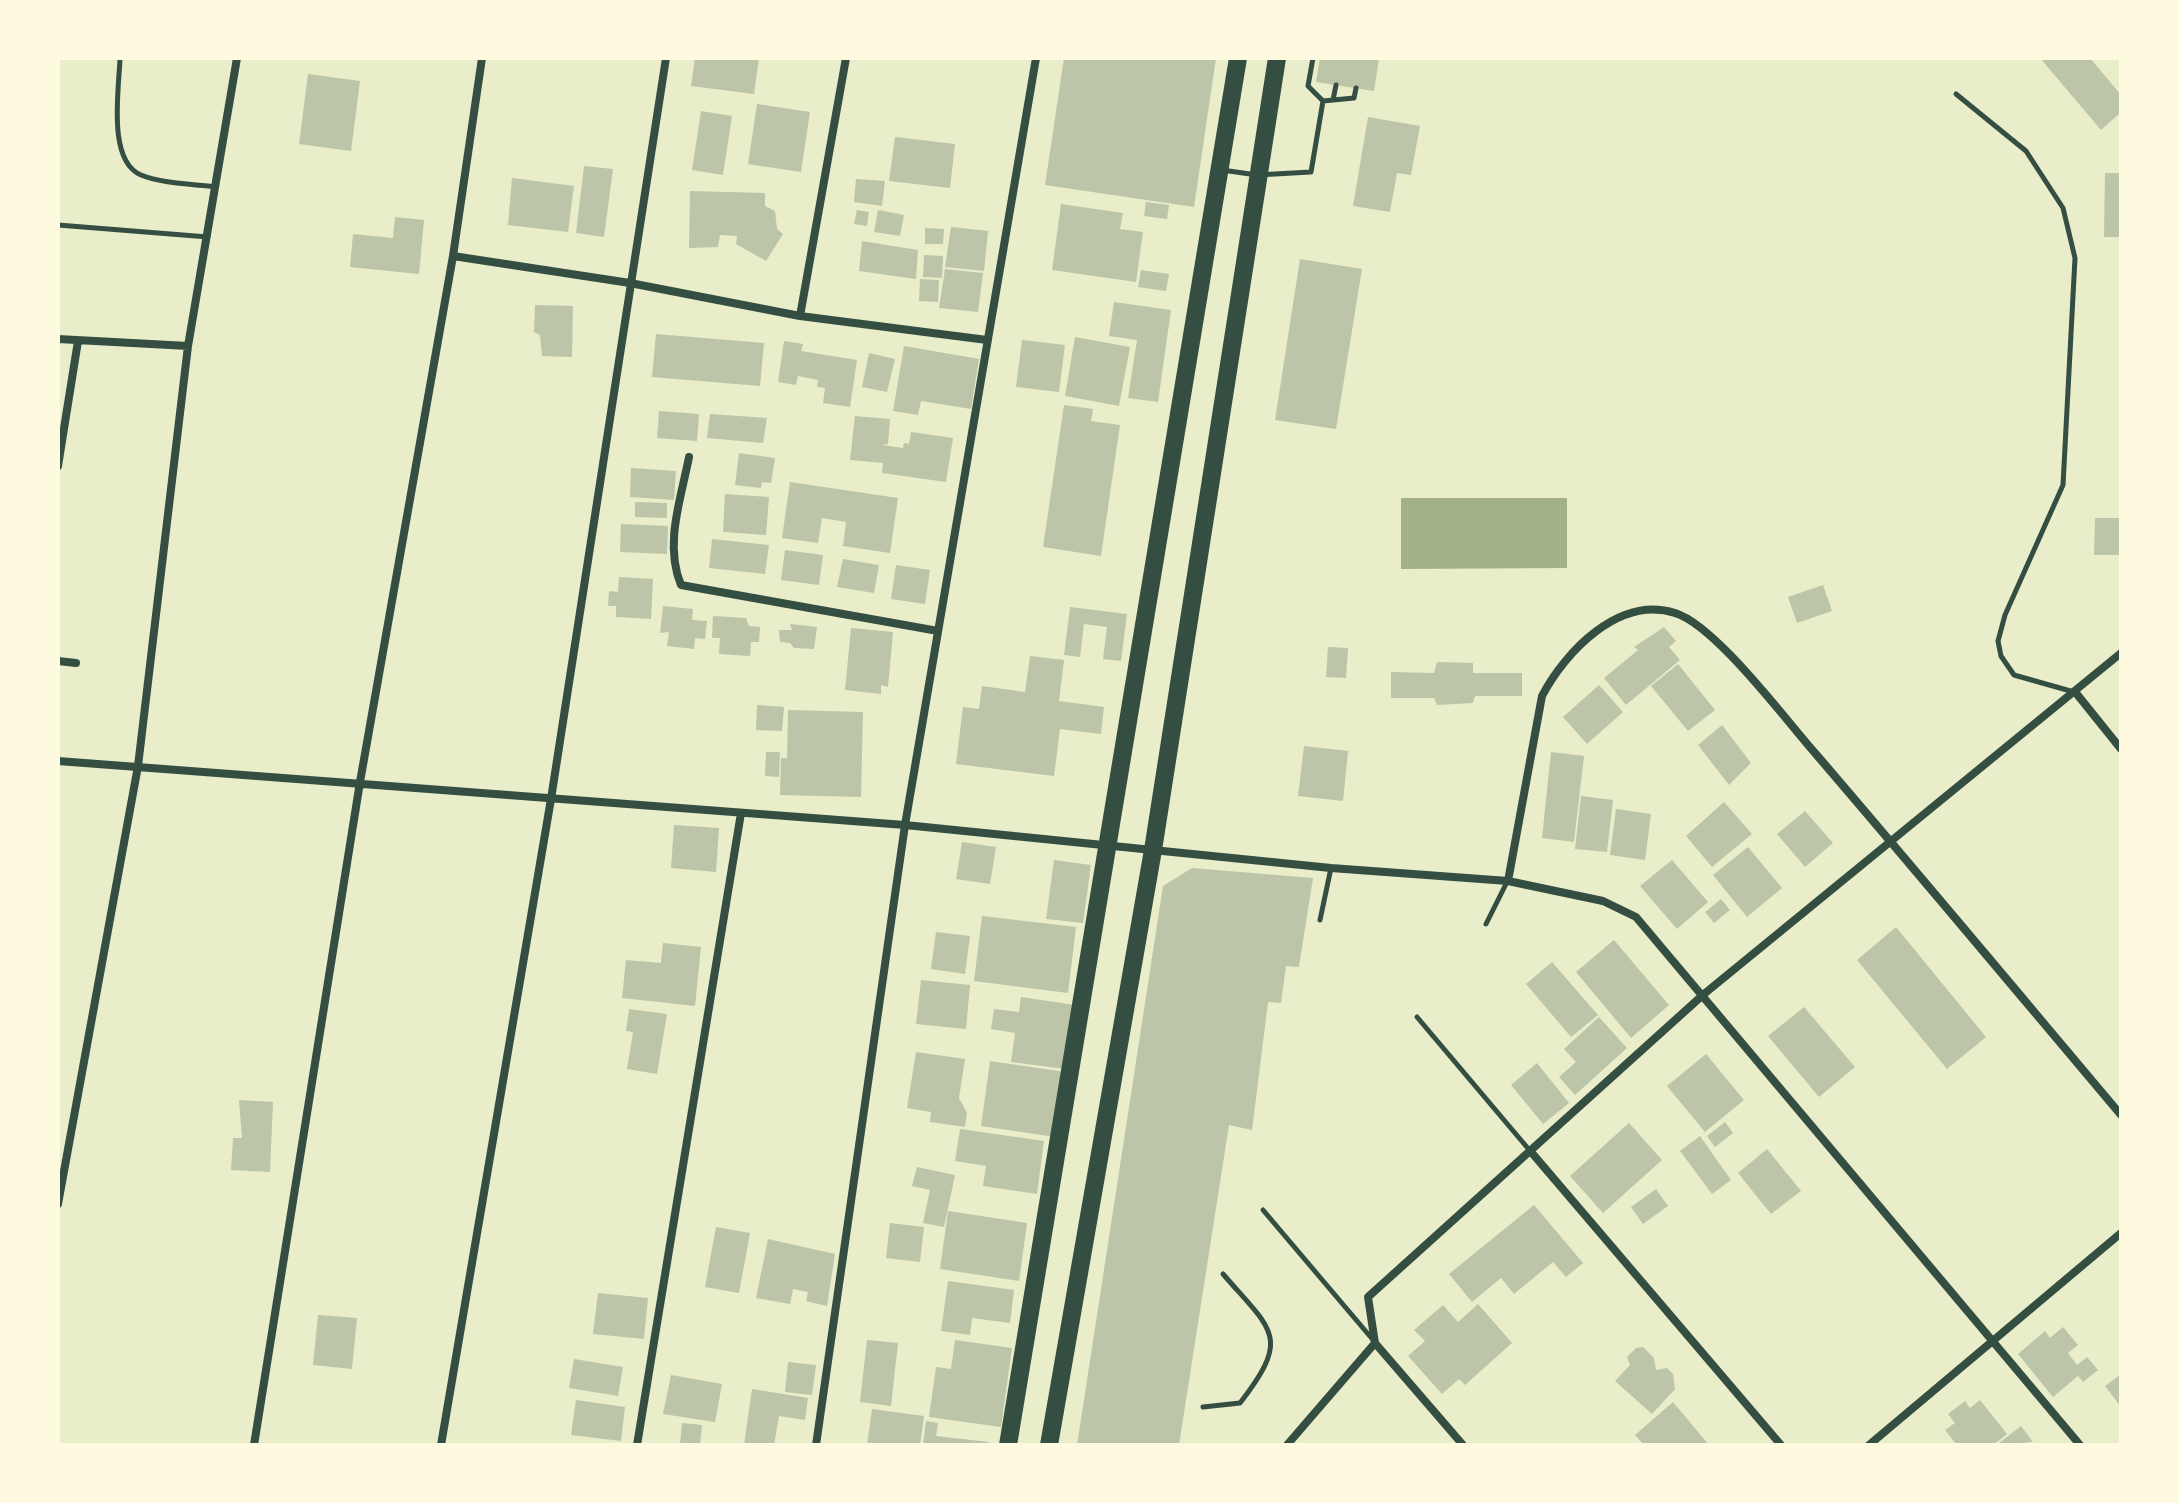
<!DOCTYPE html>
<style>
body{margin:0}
#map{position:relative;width:2179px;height:1503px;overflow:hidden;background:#e9edc9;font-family:Overpass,sans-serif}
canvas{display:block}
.frame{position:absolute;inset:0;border:60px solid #fefae0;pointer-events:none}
</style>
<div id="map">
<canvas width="2179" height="1503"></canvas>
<div class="frame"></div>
</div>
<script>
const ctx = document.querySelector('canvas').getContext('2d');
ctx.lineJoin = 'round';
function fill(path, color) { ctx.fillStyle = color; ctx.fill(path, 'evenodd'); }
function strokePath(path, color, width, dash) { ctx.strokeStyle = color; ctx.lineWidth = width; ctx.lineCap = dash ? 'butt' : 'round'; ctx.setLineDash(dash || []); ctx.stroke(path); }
fill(new Path2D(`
 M1401,498H1567V568L1401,569Z`), '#a3b18a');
fill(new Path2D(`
 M695,58H759L754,94L691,86Z
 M1064,58H1216L1194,207L1045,185Z
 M1320,58H1379L1374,91L1316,82Z
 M2040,58H2090L2121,95V112L2101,130Z
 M308,74L360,81L351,151L299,144Z
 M757,104L810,112L801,172L748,164Z
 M701,111L732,116L723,175L692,170Z
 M1368,117L1420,126L1411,175L1397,173L1390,212L1353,206Z
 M895,137L955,144L950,188L889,181Z
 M584,166L613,169L604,237L576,233Z
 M2105,173H2121V237H2104Z
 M512,178L574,186L568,232L508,225Z
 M856,179L885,181L882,206L854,202Z
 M690,191L765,193V206L775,211L777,229L783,234L766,261L736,244L737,236L720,235L718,247L689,248Z
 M1146,202L1169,205L1167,219L1144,216Z
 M1061,204L1123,213L1120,229L1143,232L1136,282L1052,270Z
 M857,210L869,212L867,226L854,224Z
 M878,210L904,215L900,236L874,232Z
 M395,217L424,220L419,274L350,267L353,234L393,238Z
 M951,227L988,231L984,271L945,267Z
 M925,228L944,229L943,244H925Z
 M862,241L918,250L916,279L859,271Z
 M924,255L943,256L942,278L923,277Z
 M1300,259L1362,269L1336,429L1275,420Z
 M945,269L983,273L978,312L939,308Z
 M1141,270L1169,274L1166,291L1138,287Z
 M920,279L939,280L938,302L919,301Z
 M1114,302L1171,310L1158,402L1128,398L1137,340L1109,336Z
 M535,305L573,306L572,357L542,356L540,335L534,332Z
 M656,334L764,343L760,386L652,377Z
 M1075,337L1130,347L1119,406L1065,396Z
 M1022,340L1065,345L1059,392L1016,387Z
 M784,341L803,344L801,351L857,360L850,407L823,403L825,388L817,387L818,380L798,376L796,385L778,382Z
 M904,346L979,359L971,409L921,401L918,415L893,411Z
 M869,353L895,359L887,392L862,387Z
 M1064,405L1093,409L1091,421L1120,425L1101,556L1043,547Z
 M659,411L699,414L697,441L657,438Z
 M710,414L767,418L763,443L707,438Z
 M855,416L890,419L888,444L882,445L903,448L904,443L909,444L911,432L953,438L946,482L882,473L883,463L850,460Z
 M739,453L775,458L771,483L762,482L761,488L735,485Z
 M631,468L676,471L674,500L630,497Z
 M790,482L898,498L890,553L843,546L846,522L822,518L818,543L782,538Z
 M725,494L769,497L766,535L723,532Z
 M635,502L667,503V518L635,517Z
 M2095,518H2121V555H2094Z
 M621,524L668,526L667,554L620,552Z
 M712,539L769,545L765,574L709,568Z
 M785,550L823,555L819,585L781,580Z
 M843,559L879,565L874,593L837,587Z
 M896,565L930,570L925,604L891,599Z
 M619,577L653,579L651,619L616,617V606H608L609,591L618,592Z
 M1823,585L1832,611L1797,623L1788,597Z
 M663,606L693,609L692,620L707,621L705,639L695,638L694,649L667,646L669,632L660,633Z
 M1070,607L1127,614L1121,661L1103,659L1107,627L1084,624L1080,657L1064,655Z
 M713,616L746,618L749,626L760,627L759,642H751L750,656L719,654L720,638H712Z
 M790,624L817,627L814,649L794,648L790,643L780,642L779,630H792Z
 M1664,627L1676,641L1669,647L1680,660L1626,705L1604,678L1638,650L1634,647Z
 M851,628L893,632L888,687L881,685V694L845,690Z
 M1328,647L1348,648L1346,678L1326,677Z
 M1030,656L1064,660L1059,701L1104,707L1101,734L1060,729L1054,776L956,764L963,707L979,709L982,686L1025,692Z
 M1437,662L1473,663V673H1522V696H1475L1473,703L1437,705L1434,698H1391V672L1434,673Z
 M1678,664L1715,710L1688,731L1651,686Z
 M1599,685L1623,712L1587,744L1563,717Z
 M757,705L784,707L782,731L756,730Z
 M788,710L863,712L861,797L780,795L781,758H787Z
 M1722,725L1751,763L1729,785L1698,745Z
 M1304,746L1348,751L1343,801L1298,796Z
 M766,752H780L779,777L765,776Z
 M1551,752L1584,756L1574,842L1542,838Z
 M1581,796L1613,800L1607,852L1575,849Z
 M1724,802L1752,834L1712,867L1686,836Z
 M1616,809L1651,814L1645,860L1610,855Z
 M1805,811L1833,843L1805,867L1777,834Z
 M674,825L719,828L716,872L671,868Z
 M962,842L996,847L990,884L956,879Z
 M1748,847L1782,888L1747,917L1713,875Z
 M1054,860L1091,865L1083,923L1046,919Z
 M1672,860L1708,902L1677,929L1640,886Z
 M1192,868L1313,878L1299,967L1286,966L1281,1003L1268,1002L1252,1130L1229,1125L1179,1445H1077L1163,886Z
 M1721,899L1730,910L1714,923L1705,912Z
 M982,916L1076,927L1068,993L974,981Z
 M1896,927L1986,1037L1947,1069L1857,960Z
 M936,932L970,936L965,974L931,969Z
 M1614,940L1669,1005L1631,1038L1576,972Z
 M663,943L701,947L695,1006L622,998L626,960L661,963Z
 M1552,962L1598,1015L1571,1037L1526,984Z
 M921,980L970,985L966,1029L916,1024Z
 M1021,997L1075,1005L1065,1069L1011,1062L1015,1033L991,1029L994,1009L1019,1012Z
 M1804,1007L1855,1067L1819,1097L1768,1036Z
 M629,1009L667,1014L657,1074L627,1069L633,1032L626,1031Z
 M1599,1017L1627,1048L1575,1095L1559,1077L1576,1062L1564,1049Z
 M916,1052L965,1059L959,1098L967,1113L965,1127L930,1122L931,1112L907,1108Z
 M1706,1054L1744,1100L1705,1132L1667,1086Z
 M990,1061L1065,1072L1055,1137L981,1126Z
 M1537,1063L1569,1103L1543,1124L1511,1085Z
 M239,1100L273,1102L270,1172L231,1170L233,1138H242Z
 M1725,1122L1733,1133L1715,1147L1707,1136Z
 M1629,1123L1662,1160L1603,1213L1570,1176Z
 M960,1129L1044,1141L1037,1194L983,1186L986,1166L955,1161Z
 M1700,1136L1731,1180L1712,1194L1680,1151Z
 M1767,1149L1801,1191L1771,1214L1738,1173Z
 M917,1167L955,1175L944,1227L923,1223L930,1190L912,1186Z
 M1656,1189L1668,1206L1643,1224L1631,1207Z
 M1534,1205L1583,1263L1566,1277L1553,1262L1514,1294L1501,1278L1472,1302L1449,1274Z
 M948,1211L1027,1223L1019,1281L940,1269Z
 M890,1223L924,1227L920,1262L886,1258Z
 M716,1227L750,1233L739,1293L705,1287Z
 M768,1239L835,1254L827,1306L806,1301L808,1292L793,1289L790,1304L756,1298Z
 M948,1281L1014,1290L1010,1323L972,1318L970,1335L941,1331Z
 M598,1293L648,1298L644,1339L593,1334Z
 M1478,1304L1512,1343L1465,1385L1459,1379L1442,1394L1408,1356L1425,1341L1414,1330L1443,1305L1458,1322Z
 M318,1315L357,1318L352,1369L313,1365Z
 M2063,1327L2078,1345L2068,1353L2077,1365L2087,1357L2098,1370L2083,1382L2078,1376L2053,1397L2018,1354L2045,1331L2050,1338Z
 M867,1340L898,1343L891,1406L860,1402Z
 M955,1340L1012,1348L1001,1427L929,1417L936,1367L951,1369Z
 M1643,1347L1654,1358L1656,1370L1667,1368L1673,1374L1675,1389L1652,1414L1615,1381L1630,1365L1627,1357L1636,1348Z
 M574,1359L623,1367L618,1396L569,1388Z
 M788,1362L816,1365L812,1395L785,1392Z
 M2121,1374V1407L2105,1386Z
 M671,1375L722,1384L715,1422L663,1414Z
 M752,1389L808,1398L805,1420L779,1416L774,1445H744Z
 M576,1400L625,1407L621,1441L571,1435Z
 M1980,1400L2007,1434L1993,1445H1957L1945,1430L1955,1423L1948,1414L1965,1401L1970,1408Z
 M1673,1402L1709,1445H1644L1635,1435Z
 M872,1409L924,1416L920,1445H867Z
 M926,1421L938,1423L936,1436L989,1442V1445H923Z
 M682,1423L702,1425L700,1445L680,1444Z
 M2021,1426L2033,1442L2001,1445L1999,1443Z`), '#bcc5a7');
strokePath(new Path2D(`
 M120,58C119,89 107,161 141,175C163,184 193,184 216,187
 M1956,94L2026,151L2063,208L2075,258L2063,485L2005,615L1998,641L2001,656L2014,675L2074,692
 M1333,100L1336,85
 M1323,101L1354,98L1356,88
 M1222,170L1257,175L1311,172L1323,101L1308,86L1313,58
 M58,225L208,237
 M1320,920L1331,868
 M1486,924L1507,882
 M1417,1017L1531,1152
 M1263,1210L1374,1341
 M1203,1407L1240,1403C1292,1336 1272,1331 1223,1274`), '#344e41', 5);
strokePath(new Path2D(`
 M453,256L630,283L800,316L987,340
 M800,316L846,58
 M58,339L188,346
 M689,457C681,499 664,544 681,585L938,631
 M58,466L78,341
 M58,661L76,663
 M2076,693L2121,749
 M58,761L905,825L1331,868L1508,881L1603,901L1636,917L2080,1445
 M1508,881L1542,696C1565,652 1619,595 1675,613C1715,625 1785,719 1815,753C1918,873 2019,994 2121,1115
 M1532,1153L1781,1445
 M58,1204L138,766L188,346L237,58
 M1375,1343L1368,1297L1704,994L2121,653
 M1375,1343L1463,1445
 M254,1445L360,782L453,256L482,58
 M441,1445L551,799L666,58
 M637,1445L741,813
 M816,1445L905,825L1036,58
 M1287,1445L1375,1343
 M1869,1445L2121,1233`), '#344e41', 8);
strokePath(new Path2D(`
 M1008,1445L1238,58
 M1049,1445L1153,850L1277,58`), '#344e41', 18);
</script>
